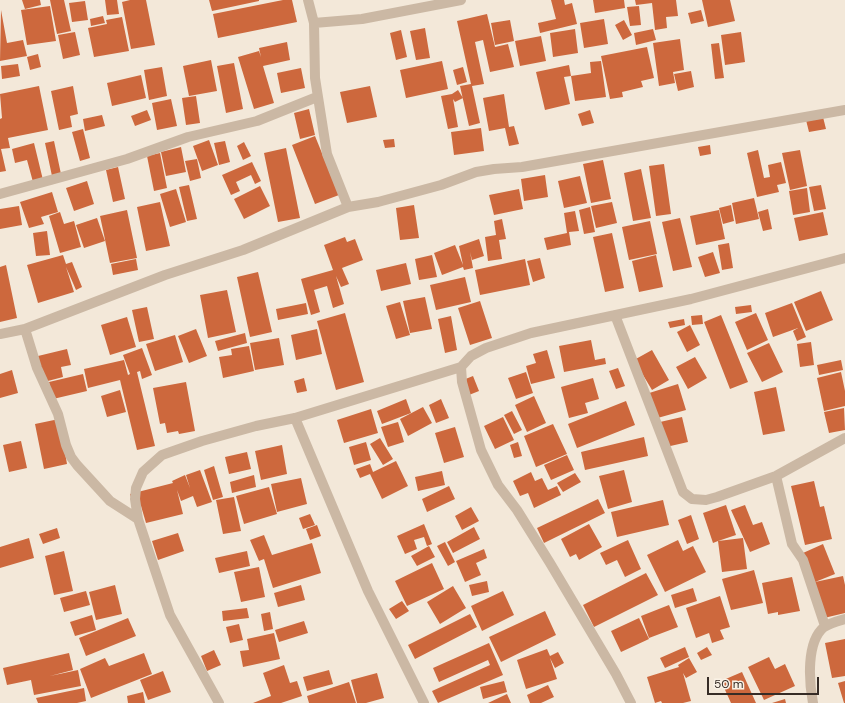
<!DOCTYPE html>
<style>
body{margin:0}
#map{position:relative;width:845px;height:703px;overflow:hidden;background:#f3e8d9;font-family:"DM Sans",sans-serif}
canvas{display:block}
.scale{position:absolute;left:707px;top:677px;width:112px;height:18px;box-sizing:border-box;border:2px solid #362c26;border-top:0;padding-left:5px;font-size:12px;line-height:14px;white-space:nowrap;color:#362c26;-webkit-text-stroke:3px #faf2e6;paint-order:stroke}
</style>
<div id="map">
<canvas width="845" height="703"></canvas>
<div class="scale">50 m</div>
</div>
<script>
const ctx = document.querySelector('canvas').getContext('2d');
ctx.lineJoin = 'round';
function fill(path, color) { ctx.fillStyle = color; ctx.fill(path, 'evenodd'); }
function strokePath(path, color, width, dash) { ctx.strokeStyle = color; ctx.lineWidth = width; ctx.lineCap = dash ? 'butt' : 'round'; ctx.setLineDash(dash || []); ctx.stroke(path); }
fill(new Path2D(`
 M22,0H40L41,5L25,9Z
 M50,0H64L71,31L57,34Z
 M105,0H117L119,14L107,15Z
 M130,0H146L155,45L131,49L122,2Z
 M209,0H259V1L212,11Z
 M283,0H292L297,22L218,38L213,14Z
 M551,0H564L565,5L572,3L577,24L540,33L538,23L556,19Z
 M593,0H624L625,8L595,13Z
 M635,0H676L678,16L666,17L667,28L655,30L652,3L636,5Z
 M702,0H730L735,21L708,27Z
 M85,1L88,20L72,22L69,3Z
 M50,6L56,41L27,45L21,10Z
 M639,6L641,25L630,26L627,7Z
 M1,10L7,43L23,40L27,56L0,61Z
 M701,10L704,21L691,24L688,13Z
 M487,14L495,47L508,44L514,67L490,72L483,40L475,42L484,84L472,86L480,123L469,126L460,86L471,84L457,21Z
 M103,16L105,23L91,26L90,19Z
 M122,17L129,51L94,57L88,28L107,24L106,20Z
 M604,19L608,44L584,48L580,23Z
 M510,20L514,41L495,45L491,23Z
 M624,20L632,35L623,40L615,25Z
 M425,28L430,58L416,60L410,31Z
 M575,29L578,53L553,57L550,33Z
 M653,29L656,40L636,45L634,33Z
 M401,30L407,57L396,60L390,33Z
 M75,32L80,55L63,59L58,35Z
 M741,32L745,62L725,65L721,35Z
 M541,36L546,61L520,66L515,41Z
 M680,39L684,70L673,72L675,83L659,86L653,43Z
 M287,42L290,60L263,66L274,103L254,109L238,57L259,51L261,57L259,48Z
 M719,43L724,78L715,79L711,44Z
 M647,47L654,78L641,81L643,87L622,92L623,97L610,99L601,56Z
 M38,54L41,67L30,70L27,57Z
 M211,60L217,91L189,96L183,66Z
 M442,61L448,89L406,98L400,70Z
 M601,61L606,97L575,101L571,76L591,73L590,62Z
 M234,63L243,109L226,113L217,66Z
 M18,64L20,76L2,79L1,66Z
 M569,65L571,76L564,77L570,104L545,110L536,72Z
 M162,67L167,96L149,100L144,70Z
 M463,67L467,82L457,85L453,70Z
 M301,68L305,88L281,93L277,73Z
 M691,71L694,87L678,91L674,74Z
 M141,75L146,98L112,106L107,83Z
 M39,86L48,130L8,138L10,148L1,149L6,171L0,172V119L2,118L0,94Z
 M73,86L78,114L70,116L72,127L59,130L51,91Z
 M370,86L377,117L347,123L340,92Z
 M458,90L463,98L455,102L453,99L458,127L448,129L441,96L452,94Z
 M504,94L509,127L514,126L519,144L509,146L505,128L489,131L483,98Z
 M196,96L200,123L186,125L182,98Z
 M171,99L177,126L157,130L152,103Z
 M309,109L315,135L300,139L294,113Z
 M147,110L151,120L135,126L131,116Z
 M590,110L594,123L582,126L578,114Z
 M102,115L105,126L85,131L83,119Z
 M823,117L826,129L809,132L806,120Z
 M481,128L484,151L454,155L451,132Z
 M83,129L90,158L80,161L72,132Z
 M315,136L339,195L315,204L292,145Z
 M394,139L395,147L385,148L383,140Z
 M209,140L218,165L202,171L193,146Z
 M54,141L61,174L52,176L45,143Z
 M225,141L230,162L219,165L214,143Z
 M244,142L251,156L243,160L237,146Z
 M34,143L43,180L33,182L27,160L15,163L12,149Z
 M710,145L711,154L700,156L698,147Z
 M181,147L186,172L166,176L161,152Z
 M286,148L300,218L278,222L264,153Z
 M758,150L764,178L770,177L768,165L781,162L786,183L777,185L779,192L757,197L747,153Z
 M800,150L807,186L790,190L782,153Z
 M160,153L167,188L154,191L147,156Z
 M197,159L201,178L190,181L185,161Z
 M603,160L611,199L591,203L583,164Z
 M252,162L261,181L255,184L251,175L236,182L240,191L231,195L222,175Z
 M664,164L671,214L656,216L649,166Z
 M118,167L125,199L113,202L106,170Z
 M641,169L651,218L633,221L624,173Z
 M545,175L548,197L524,201L521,179Z
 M580,176L587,203L564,208L558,181Z
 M87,181L94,204L74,211L66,188Z
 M189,185L197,219L187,221L179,187Z
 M821,185L826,209L814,211L809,187Z
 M260,186L270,206L244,219L234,199Z
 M807,188L810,212L793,215L789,191Z
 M176,189L186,222L170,227L160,194Z
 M519,189L523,209L494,215L489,195Z
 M52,192L58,212L41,217L44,224L29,228L20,202Z
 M754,198L759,219L736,224L732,203Z
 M160,202L170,246L146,251L137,207Z
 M612,202L617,223L596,228L591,206Z
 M414,205L419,238L400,240L396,208Z
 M731,205L734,221L723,224L719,208Z
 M19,206L22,225L0,229V209Z
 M590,207L595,232L584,234L579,210Z
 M768,209L772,229L763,231L758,212Z
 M127,210L137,258L110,263L100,216Z
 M719,210L725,239L696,245L690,216Z
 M575,211L579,231L569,232L571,245L547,250L544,238L567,233L564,213Z
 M60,212L64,224L74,221L81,247L60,253L49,216Z
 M823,212L828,235L799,241L794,218Z
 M97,218L105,241L84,248L76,225Z
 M680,218L692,267L673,271L662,222Z
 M502,219L506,239L499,240L502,259L488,261L485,237L496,235L494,221Z
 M650,221L657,254L629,260L622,227Z
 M47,231L50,255L36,256L33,233Z
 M612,233L624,288L605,292L593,237Z
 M345,237L347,242L355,239L363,260L342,268L349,284L341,287L336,276L344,304L333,308L327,286L314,290L320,312L311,315L301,279L333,270L324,245Z
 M479,239L484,256L472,260L470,252L473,268L464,270L463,267L442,275L434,253L455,245L463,265L459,246Z
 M729,243L733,268L722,270L718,245Z
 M713,252L720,273L705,277L698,257Z
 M63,255L66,264L72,262L82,287L76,290L66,267L74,292L38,303L27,265Z
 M432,255L437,277L419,280L415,259Z
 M656,255L663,287L639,292L632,261Z
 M540,258L545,278L533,282L527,261Z
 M136,259L138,270L113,275L111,264Z
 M525,259L530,285L480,295L475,270Z
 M406,263L411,284L381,291L376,270Z
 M6,265L17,318L0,322V267Z
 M258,272L272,332L250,337L237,277Z
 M465,277L471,302L436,310L430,285Z
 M227,290L236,332L208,338L200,295Z
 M821,291L833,320L806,331L794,302Z
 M425,297L432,329L410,333L403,301Z
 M480,301L492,338L470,345L458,308Z
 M400,302L410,335L396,339L386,306Z
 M306,303L308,314L278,320L276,309Z
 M792,303L806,337L797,341L793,331L798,328L773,337L765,313Z
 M751,305L752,312L736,314L735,307Z
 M147,307L154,339L139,342L132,310Z
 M345,313L364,382L336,390L317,321Z
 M756,313L768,340L747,350L735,322Z
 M702,315L703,324L692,325L691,316Z
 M721,315L748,382L730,389L704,322Z
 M451,316L457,350L445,353L438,319Z
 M127,317L136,347L110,355L101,325Z
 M684,319L685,325L670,328L668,322Z
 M690,325L700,345L687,352L677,332Z
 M196,329L207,356L189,363L178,336Z
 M317,329L322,354L296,360L291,335Z
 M245,333L247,343L218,351L215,341Z
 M175,335L183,362L155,371L146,344Z
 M279,338L284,365L255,370L250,343Z
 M591,340L595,360L605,358L606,364L564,372L559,346Z
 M811,342L814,365L800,367L797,344Z
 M769,343L783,372L762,382L747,353Z
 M249,346L254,371L223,378L219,357L232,355L231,349Z
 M142,348L152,375L142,379L140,371L137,372L155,446L137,450L120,380L88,388L84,369L124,360L128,375L130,374L123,355Z
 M67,349L71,365L61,367L63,377L44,382L38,356Z
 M547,350L555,378L531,384L526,366L536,363L533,354Z
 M652,350L669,380L652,390L634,360Z
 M695,357L707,378L688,389L676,367Z
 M841,360L843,370L819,375L817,365Z
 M618,368L625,386L616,389L609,371Z
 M12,370L18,393L0,398V374Z
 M526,372L533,393L516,399L508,378Z
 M841,372L845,391V406L824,411L817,378Z
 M83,374L87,391L53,399L49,382Z
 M473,376L479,391L469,395L463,380Z
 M304,378L307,391L297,393L294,381Z
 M593,378L599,399L585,403L588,413L569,418L561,387Z
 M186,382L195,431L179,434L178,431L167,433L165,423L160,424L153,388Z
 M678,384L686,410L654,419L646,394Z
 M776,387L785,431L763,435L754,392Z
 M120,390L126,412L107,417L101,396Z
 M534,396L546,423L527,432L515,405Z
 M406,399L411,413L382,424L377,411Z
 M441,399L449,418L436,423L429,405Z
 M626,401L635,425L577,448L568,424Z
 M423,407L432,423L408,436L400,419Z
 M844,408L845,430L829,433L824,412Z
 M371,409L378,433L344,443L337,420Z
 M512,411L522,430L514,434L504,415Z
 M503,417L514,440L495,449L484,426Z
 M682,417L688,442L666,447L660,422Z
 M59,419L67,464L44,469L35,424Z
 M398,422L404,442L388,447L381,427Z
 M553,424L567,454L536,467L524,436Z
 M455,427L464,457L444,463L435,433Z
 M644,437L648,456L585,470L581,452Z
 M380,438L393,459L383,465L370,444Z
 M21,441L27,468L9,472L3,445Z
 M366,442L371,460L354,465L349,447Z
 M518,442L522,456L514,458L510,445Z
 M282,445L287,474L261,480L255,451Z
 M247,452L251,469L229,474L225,457Z
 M567,455L574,470L551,480L544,465Z
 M396,461L408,486L382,499L370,474L360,478L356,469L370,464L373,472Z
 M214,466L223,497L213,500L204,470Z
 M200,470L212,502L197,507L193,496L181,501L177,490L183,514L146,523L141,506L134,508L130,494L173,483L172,481L185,475L190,488L186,475Z
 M624,470L632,502L608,509L599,476Z
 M442,471L445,485L418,491L415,477Z
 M531,472L535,481L542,478L548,490L557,486L561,495L534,508L528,493L520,496L513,481Z
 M575,473L581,482L563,492L557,483Z
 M254,475L256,487L232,493L230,482Z
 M301,478L307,504L277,512L271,484Z
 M814,481L820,507L824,506L832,539L805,545L791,486Z
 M449,486L455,499L427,512L422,499Z
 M269,487L277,514L244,524L236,496Z
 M234,497L241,531L223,534L216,500Z
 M598,499L605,513L544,543L537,528Z
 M663,500L669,525L617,537L611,512Z
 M726,505L736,535L718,541L743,538L747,569L722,572L718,541L713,543L703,513Z
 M745,505L753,525L762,522L770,544L750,552L731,510Z
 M471,507L479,521L462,530L455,516Z
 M310,514L315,525L303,529L299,518Z
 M691,515L699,539L687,544L678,520Z
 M424,524L432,544L427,546L424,537L414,540L417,549L405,554L397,536Z
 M589,524L602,547L579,560L576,554L570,557L561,539Z
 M317,525L321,536L310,540L306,529Z
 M474,527L480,539L453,553L447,542Z
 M57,528L60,538L43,544L39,534Z
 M178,533L184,551L158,560L152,541Z
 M264,535L272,555L312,543L321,573L273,588L264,559L259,561L250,540Z
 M29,538L34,558L0,568V547Z
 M628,540L641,569L625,577L617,560L606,565L600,553Z
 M678,540L683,551L693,546L706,572L665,592L647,555Z
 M445,542L455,562L448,566L437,546Z
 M823,544L835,574L815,582L803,553Z
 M429,546L435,557L417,566L411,556Z
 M484,549L487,558L476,563L481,575L465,582L456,561Z
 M64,551L73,591L54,595L45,556Z
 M247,551L250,566L219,573L215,558Z
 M432,563L444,589L407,606L395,581Z
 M259,567L265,597L241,602L234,572Z
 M754,570L763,603L731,610L722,579Z
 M646,573L658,595L594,627L583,605Z
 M843,576L845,585V613L824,618L815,582Z
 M792,577L800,611L778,615V612L768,614L762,583Z
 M487,581L489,592L472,596L469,585Z
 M115,585L122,614L96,620L89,592Z
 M301,585L305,600L278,607L274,593Z
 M453,586L466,608L440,624L427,602Z
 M693,588L697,601L675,608L671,595Z
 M86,591L90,605L64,612L60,598Z
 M503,591L514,615L482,631L471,606Z
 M720,596L730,627L720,630L724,639L712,643L709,633L696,638L686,608Z
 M402,601L409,611L396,619L389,609Z
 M669,605L678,627L649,638L641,616Z
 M247,608L249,618L223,621L222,611Z
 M545,611L556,635L501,662L489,637Z
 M270,612L273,629L264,631L261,614Z
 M470,614L477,627L415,659L408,645Z
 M92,615L96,630L75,636L70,622Z
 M128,618L136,636L86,656L79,638Z
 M639,618L649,639L621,652L611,631Z
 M304,621L308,633L279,642L275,630Z
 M239,624L243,640L230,643L226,627Z
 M274,633L280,659L243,667L240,651L249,650L247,639Z
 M845,639V676L832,678L825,643Z
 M489,643L503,675L438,703L432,691L490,665L488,660L439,682L433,668Z
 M685,647L689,657L665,668L660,658Z
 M707,647L712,655L701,660L697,653Z
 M547,649L550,656L558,652L564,663L555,668L550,658L557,679L526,689L517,660Z
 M214,650L221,665L207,671L201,656Z
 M69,653L73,670L50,676L78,670L81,686L34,695L31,680L7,685L3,668Z
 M144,653L152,674L91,698L80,669L105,658L109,666Z
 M769,657L775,669L785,664L795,686L764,700L748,667Z
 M689,658L697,672L686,678L683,673L691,701L683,703H662L661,701L655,703L647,677L679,667L678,665Z
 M284,665L290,683L297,681L302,696L281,703H253L271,696L263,673Z
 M329,670L333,684L307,691L303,677Z
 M163,671L171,692L148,700L140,680Z
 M742,672L756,703H731L721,681Z
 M377,673L384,698L366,703H357L351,680Z
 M504,681L507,692L483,699L480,687Z
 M845,681V703H844L838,683Z
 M349,682L356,703H309L307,696Z
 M548,685L554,697L541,703H530L527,695Z
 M84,688L86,701L77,703H38L36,698Z
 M143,692L145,703H128L127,696Z
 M507,694L511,703H488Z
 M785,699L786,703H772Z`), '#cd683d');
strokePath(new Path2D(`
 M308,0L314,23L362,19L461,0
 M314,23L315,78L327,154L348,207
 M0,194L127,159L188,137L257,121L317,97
 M615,315L683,492L692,499L706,500L717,497L776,476L845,438
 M25,329L37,368L58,414L66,445L71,457L77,465L110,501L138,519
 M0,334L25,329L165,275L243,250L348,207L378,202L441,185L476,172L494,169L522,167L845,110
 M295,418L368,591L424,703
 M776,476L792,544L803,560L825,626
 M219,703L170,615L138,519L135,499L136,488L143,472L162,455L202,441L256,426L295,418L461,367
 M631,703L616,674L550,563L517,510L498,485L481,450L462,382L461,367L471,356L486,348L531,333L691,299L845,258
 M813,703C809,682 806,642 824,627C830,623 838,621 845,619`), '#cbb8a4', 10);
</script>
